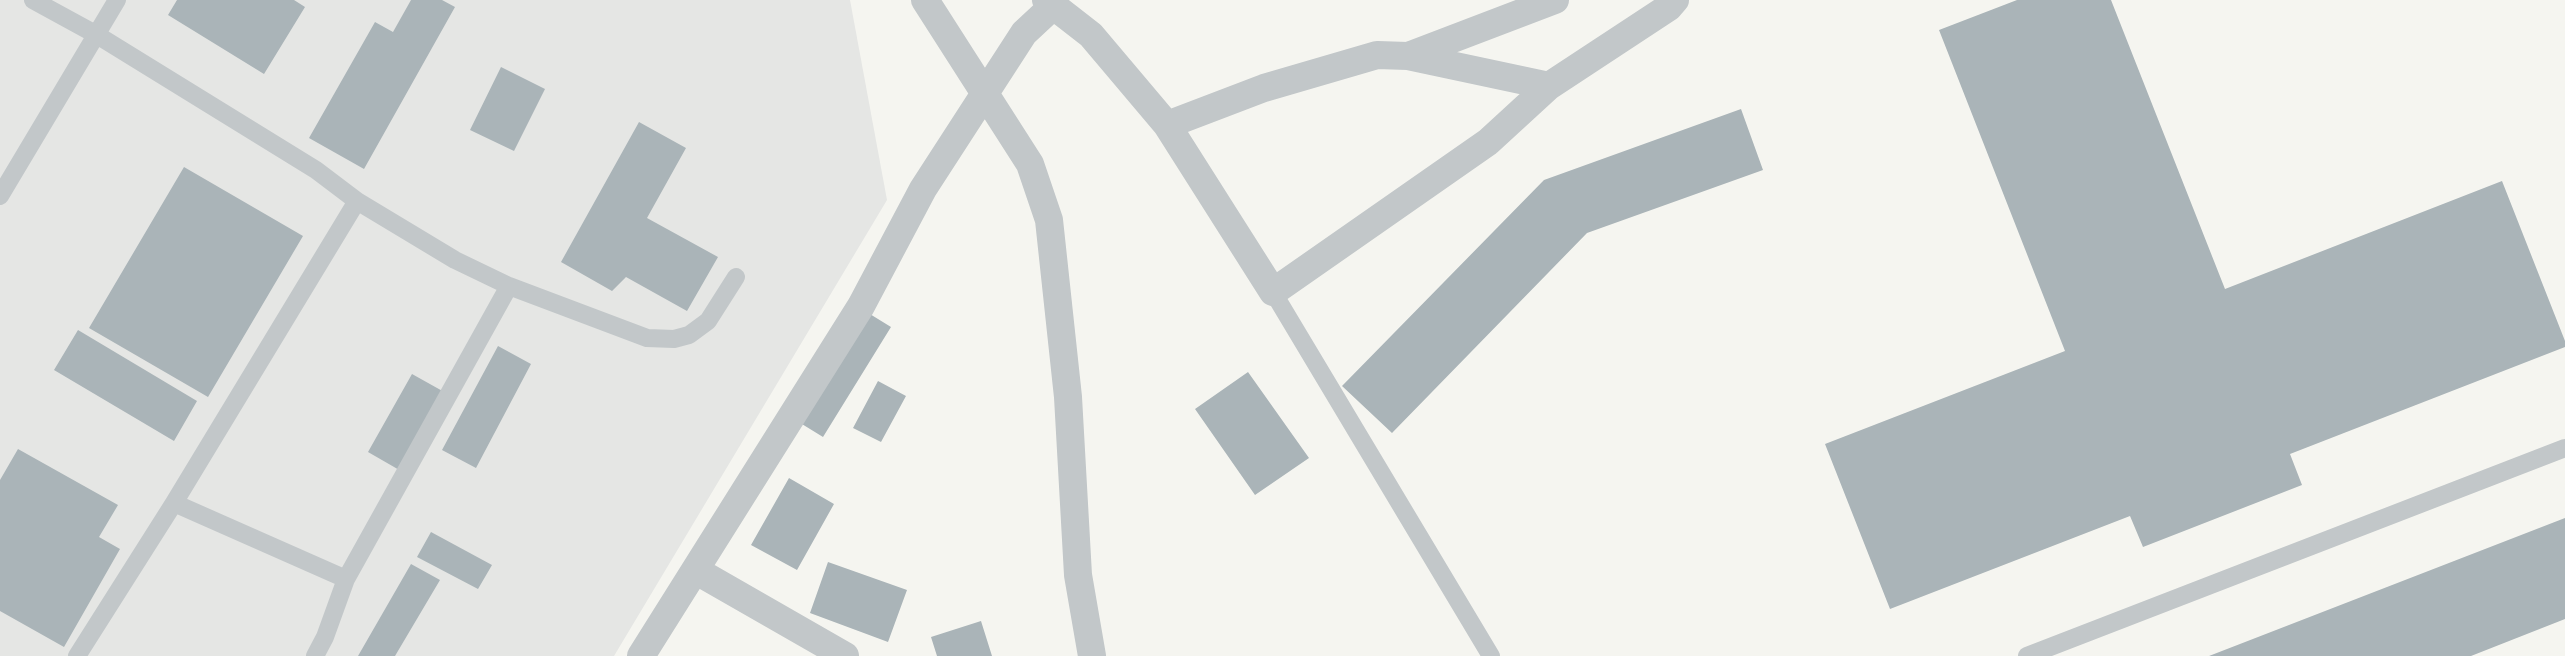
<!DOCTYPE html>
<style>
body{margin:0}
canvas{display:block;background:#f5f5f0}
</style>
<canvas width="2565" height="656"></canvas>
<script>
const ctx = document.querySelector('canvas').getContext('2d');
ctx.lineJoin = 'round';
function fill(path, color) { ctx.fillStyle = color; ctx.fill(path, 'evenodd'); }
function strokePath(path, color, width, dash) { ctx.strokeStyle = color; ctx.lineWidth = width; ctx.lineCap = dash ? 'butt' : 'round'; ctx.setLineDash(dash || []); ctx.stroke(path); }
fill(new Path2D(`
 M0,0H850L887,200L614,656H0Z`), '#e5e6e4');
fill(new Path2D(`
 M177,0H294L305,7L264,74L168,15Z
 M411,0H442L455,7L364,169L309,138L375,22L393,32Z
 M2017,0H2111L2225,289L2502,181L2565,341V347L2290,454L2302,485L2143,547L2130,516L1890,609L1825,444L2065,351L1939,30Z
 M501,67L545,89L514,151L470,130Z
 M1741,109L1763,170L1587,233L1392,433L1342,386L1544,180Z
 M639,122L686,148L647,218L718,257L687,311L626,277L612,291L561,262Z
 M184,167L303,236L208,397L89,328Z
 M865,311L891,327L823,437L797,421Z
 M78,330L197,401L174,441L54,370Z
 M498,346L531,364L476,468L442,450Z
 M1248,372L1309,458L1255,495L1195,409Z
 M412,374L446,393L401,471L368,452Z
 M878,381L906,396L881,442L853,428Z
 M18,449L118,505L99,537L120,549L64,647L0,611V480Z
 M789,478L834,504L797,570L751,545Z
 M2565,518V619L2471,656H2209Z
 M431,532L492,565L478,589L417,557Z
 M828,562L907,590L888,642L810,613Z
 M411,564L440,580L395,656H358Z
 M981,621L992,656H937L931,637Z`), '#aab4b8');
strokePath(new Path2D(`
 M33,0L97,35L316,170L357,201L174,503L77,656
 M0,196L117,0
 M357,201L455,260L509,286L647,338L674,339L689,335L708,321L736,277
 M1273,292L1491,656
 M174,503L346,579
 M315,656L325,637L346,579L509,286
 M2027,656L2565,448`), '#c2c7c9', 18);
strokePath(new Path2D(`
 M925,0L1030,164L1049,220L1068,397L1078,575L1092,656
 M1046,0L1091,35L1167,125L1273,292L1488,142L1549,86L1669,7L1675,0
 M1408,56L1555,0
 M1167,125L1264,88L1377,55L1408,56L1549,86
 M695,570L845,656
 M641,656L861,306L923,189L1024,33L1053,6`), '#c2c7c9', 28);
</script>
